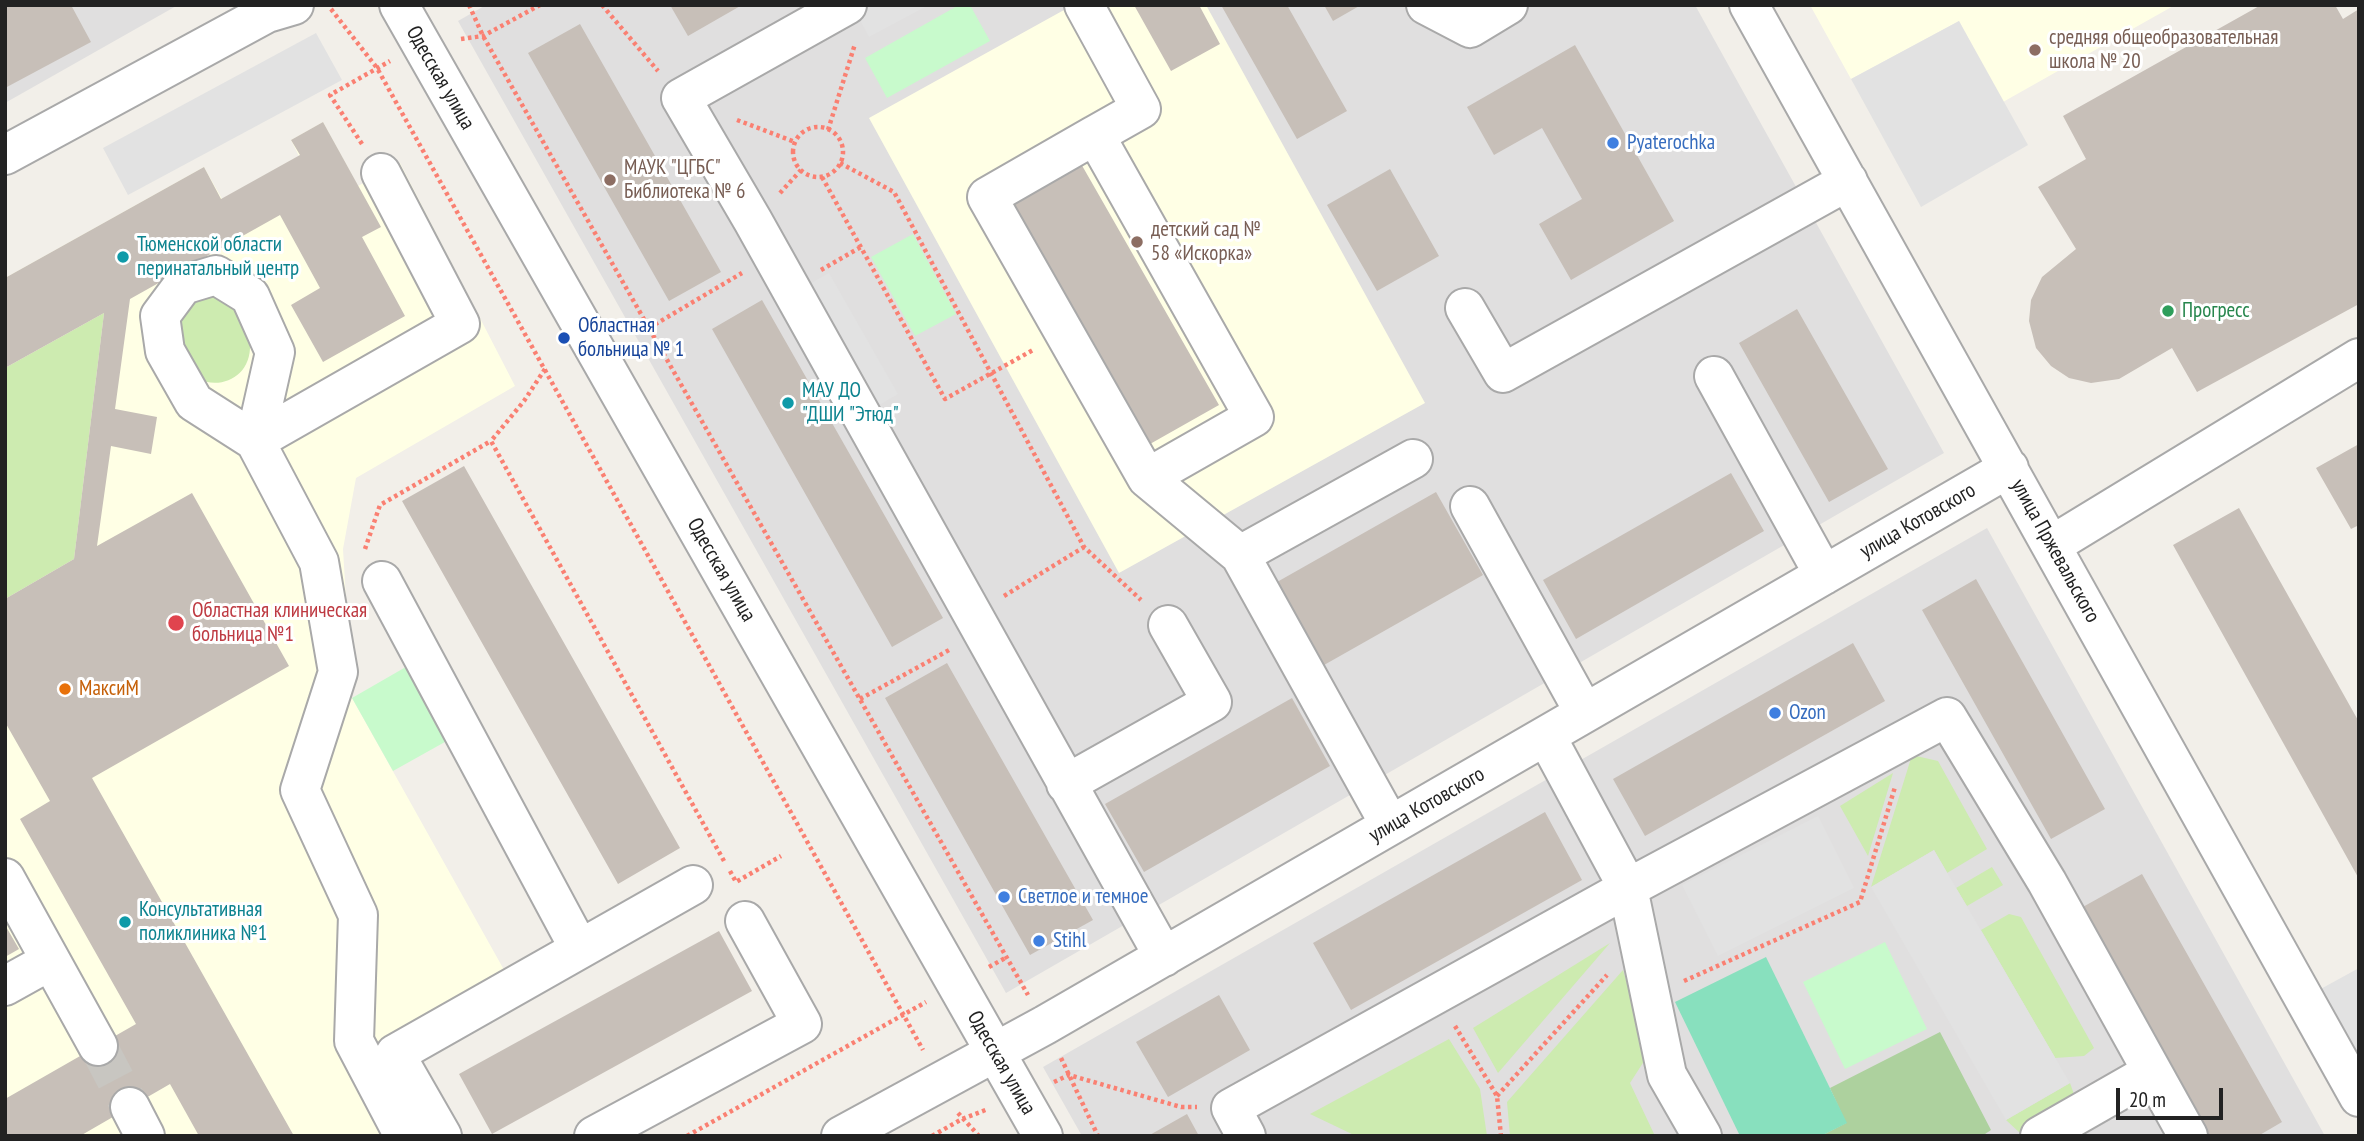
<!DOCTYPE html>
<meta charset="utf-8">
<style>
body{margin:0}
#map{position:relative;width:2364px;height:1141px;overflow:hidden;background:#f2efe9;font-family:"PT Sans Narrow",sans-serif}
canvas{display:block}
.frame{position:absolute;inset:0;border:7px solid #222;pointer-events:none}
.scale{position:absolute;left:2116px;top:1088px;width:107px;height:32px;box-sizing:border-box;border:4px solid #222;border-top:0;padding-left:9px;font-size:21px;line-height:24px;white-space:nowrap;color:#222;-webkit-text-stroke:5px #fff;paint-order:stroke}
</style>
<div id="map">
<canvas width="2364" height="1141"></canvas>
<div class="frame"></div>
<div class="scale">20 m</div>
</div>
<script>
const ctx = document.querySelector('canvas').getContext('2d');
ctx.lineJoin = 'round';
function fill(path, color) { ctx.fillStyle = color; ctx.fill(path, 'evenodd'); }
function strokePath(path, color, width, dash) { ctx.strokeStyle = color; ctx.lineWidth = width; ctx.lineCap = dash ? 'butt' : 'round'; ctx.setLineDash(dash || []); ctx.stroke(path); }
function write(font, color, halo, rows, align = 'center') {
  ctx.font = font + ' "PT Sans Narrow",sans-serif'; ctx.lineWidth = 6; ctx.setLineDash([]); ctx.textBaseline = 'middle'; ctx.strokeStyle = halo; ctx.fillStyle = color; for (const [text, x, y, turn = 0] of rows) {
    ctx.save(); ctx.translate(x, y); ctx.rotate((+turn || 0) * Math.PI / 180); ctx.textAlign = isNaN(turn) ? turn : align; if (halo) ctx.strokeText(text, 0, 0); ctx.fillText(text, 0, 0); ctx.restore();
  }
}
fill(new Path2D(`
 M5,5H178L5,103Z
 M486,5H1695L1944,453L1006,993L458,21Z
 M1987,528L2325,1136H1082L1043,1067Z`), '#e0dfdf');
fill(new Path2D(`
 M1073,5H1206L1425,403L1119,573L869,118Z
 M1810,5H2175L2003,102L1959,21L1851,79Z
 M323,122L358,186L400,163L515,386L356,478L343,549L352,698L508,977L377,1050L423,1136H5V278L204,167L222,199L299,156L291,140Z`), '#ffffe5');
fill(new Path2D(`
 M197,291L230,300C236,311 250,333 250,344C252,385 203,396 183,365C177,355 179,315 178,301Z
 M104,313L74,559L5,599V368Z
 M1912,755L1938,761L1987,849L1947,873L1934,850L1871,887Z
 M1893,773L1868,856L1840,806Z
 M1992,867L2003,885L1967,906L1956,888Z
 M2009,914L2021,917L2094,1048L2084,1056L2055,1058L1981,930Z
 M1610,943L1498,1073L1473,1028Z
 M1623,970L1648,1055L1630,1083L1655,1136H1510L1507,1102Z
 M1449,1039L1480,1089L1487,1136H1356L1310,1114Z
 M2070,1083L2076,1100L2020,1133L2006,1120Z`), '#cdebb0');
fill(new Path2D(`
 M1940,1032L1991,1130L1982,1136H1821L1846,1123L1830,1088Z`), '#add19e');
fill(new Path2D(`
 M959,5H970L990,41L887,98L865,58Z
 M913,234L956,314L915,336L871,257Z
 M411,664L452,738L393,771L352,698Z
 M1885,942L1927,1029L1845,1069L1803,982Z`), '#c8facc');
fill(new Path2D(`
 M1766,957L1847,1123L1821,1136H1740L1675,1002Z`), '#88e0be');
fill(new Path2D(`
 M867,5H929L869,37L855,11Z
 M1959,21L2028,145L1921,207L1851,79Z
 M316,33L342,80L128,195L103,148Z
 M829,273L898,394L874,408L806,286Z
 M1818,816L1854,888L1718,956L1682,885Z
 M1934,850L2070,1083L2006,1120L1871,887Z
 M2359,968V1067L2317,991Z`), '#e2e2e2');
fill(new Path2D(`
 M5,5H71L91,42L5,88Z
 M670,5H742L688,36Z
 M1134,5H1199L1220,44L1171,71Z
 M1221,5H1287L1347,111L1297,139Z
 M1324,5H1361L1333,21Z
 M2261,5H2335L2343,19L2359,9V304L2197,392L2172,348L2119,379L2091,383L2069,378L2051,366L2036,348L2029,321L2031,300L2042,277L2076,249L2038,187L2086,159L2063,116Z
 M580,24L721,272L669,301L528,53Z
 M1575,45L1674,221L1571,280L1539,224L1582,199L1542,128L1494,155L1467,107Z
 M323,122L381,227L362,237L405,316L323,362L291,305L320,288L280,215L130,299L115,409L157,417L151,454L111,446L97,546L192,493L289,666L92,778L294,1136H199L170,1084L80,1136H5V1099L136,1024L20,819L50,801L5,722V599L74,559L104,313L5,368V278L204,167L221,199L300,155L291,140Z
 M1080,162L1219,405L1150,444L1012,201Z
 M1390,169L1439,256L1377,291L1327,205Z
 M762,300L943,618L892,647L712,329Z
 M1797,309L1888,469L1829,502L1739,343Z
 M2359,444V525L2351,529L2316,468Z
 M464,466L680,848L618,884L402,501Z
 M1731,473L1764,531L1576,639L1543,580Z
 M1436,492L1483,575L1317,669L1270,586Z
 M2239,508L2359,722V879L2173,545Z
 M1976,579L2105,809L2051,839L1922,610Z
 M1853,643L1885,701L1645,836L1613,779Z
 M947,663L1093,920L1030,955L885,698Z
 M1292,698L1330,766L1144,872L1105,804Z
 M1545,812L1582,880L1351,1010L1313,943Z
 M2142,874L2282,1122L2258,1136H2209L2081,908Z
 M5,925L19,949L5,957Z
 M719,931L752,991L492,1134L459,1074Z
 M1219,995L1250,1050L1168,1097L1136,1042Z
 M1187,1114L1199,1136H1148Z`), '#c7bfb8');
strokePath(new Path2D(`
 M98,1046L130,1107`), '#c8c6c1', 38, [38, 19]);
const minor = new Path2D(`
 M399,5L1043,1136
 M847,5L681,98L753,221L1164,957
 M1084,5L1141,109L1095,135
 M1426,5L1470,28L1508,5
 M1749,5L2359,1097
 M1095,135L1254,417L1147,478L987,197Z
 M5,155L267,13L294,5
 M1465,308L1503,373L1848,181
 M1714,376L1824,575
 M255,441L275,352L250,296L216,275L183,285L160,316L165,351L194,402L255,441L319,562L338,672L300,790L358,915L354,1041L404,1136
 M255,441L460,324L381,173
 M1147,478L1240,555
 M1470,506L1584,712
 M2052,545L2359,358
 M382,581L579,948
 M1546,736L1628,888L1947,717L2047,882L2188,1136
 M1066,784L1212,702L1168,625
 M1390,825L1240,555L1413,459
 M5,878L98,1046
 M5,986L50,961
 M130,1107L145,1136
 M442,1136L395,1054L693,885
 M594,1136L802,1024L745,921
 M841,1136L1045,1025L2009,468
 M1246,1136L1231,1108L1628,888L1667,1075L1702,1136
 M2040,1136L2152,1072`);
strokePath(minor, '#a9a9a9', 42);
strokePath(new Path2D(`
 M469,5L483,36L1028,995
 M602,5L658,71
 M331,9L377,68L923,1050
 M461,39L483,36L540,5
 M737,120L795,142
 M793 152a25 25 0 1 1 50 0a25 25 0 1 1-50 0Z
 M828,130L855,44
 M362,144L330,95L390,61
 M840,163L894,192L1084,547L1141,600
 M822,177L945,399L1033,350
 M780,193L801,170
 M821,270L861,247
 M649,328L742,273
 M545,369L524,401L491,441L724,861
 M365,549L380,505L491,441
 M1004,596L1084,547
 M860,699L951,649
 M730,871L736,882L781,856
 M989,967L1007,957
 M1684,981L1860,902L1895,787
 M1455,1026L1497,1096L1501,1136
 M1061,1058L1098,1136
 M1054,1082L1069,1075L1181,1107H1197
 M1497,1096L1607,975
 M958,1113L979,1136
 M687,1136L926,1002
 M932,1136L962,1119L988,1109`), '#fa8072', 4.5, [3.5, 3.5]);
strokePath(minor, '#fff', 38);
for (const [x, y, r, color] of [
 [2035,50,7,"#8d6e63"],
 [1613,143,7,"#3f7fe0"],
 [610,180,7,"#8d6e63"],
 [1137,242,7,"#8d6e63"],
 [123,257,7,"#0f9aa8"],
 [2168,311,7,"#2e9e5b"],
 [564,338,7,"#1a4fb4"],
 [788,403,7,"#0f9aa8"],
 [176,623,9,"#e0444e"],
 [65,689,7,"#e8710a"],
 [1775,713,7,"#3f7fe0"],
 [1004,897,7,"#3f7fe0"],
 [125,922,7,"#0f9aa8"],
 [1039,941,7,"#3f7fe0"]
]) { const dot = new Path2D(); dot.arc(x, y, r, 0, 2 * Math.PI); ctx.fillStyle = color; ctx.fill(dot); strokePath(dot, '#fff', 2.5); }
write('21px', '#785e54', '#fff', [
 ["средняя общеобразовательная",2049,38],
 ["школа № 20",2049,62],
 ["МАУК \"ЦГБС\"",624,168],
 ["Библиотека № 6",624,192],
 ["детский сад №",1151,230],
 ["58 «Искорка»",1151,254]
], 'left');
write('21px', '#222', '#fff', [
 ["Одесская улица",440,78,60],
 ["улица Котовского",1918,521,-30],
 ["улица Пржевальского",2055,551,61],
 ["Одесская улица",721,570,60],
 ["улица Котовского",1427,805,-30],
 ["Одесская улица",1001,1063,60]
]);
write('21px', '#366cbe', '#fff', [
 ["Pyaterochka",1627,143],
 ["Ozon",1789,713],
 ["Светлое и темное",1018,897],
 ["Stihl",1053,941]
], 'left');
write('21px', '#0d838f', '#fff', [
 ["Тюменской области",137,245],
 ["перинатальный центр",137,269],
 ["МАУ ДО",802,391],
 ["\"ДШИ \"Этюд\"",802,415],
 ["Консультативная",139,910],
 ["поликлиника №1",139,934]
], 'left');
write('21px', '#27864d', '#fff', [
 ["Прогресс",2182,311]
], 'left');
write('21px', '#164399', '#fff', [
 ["Областная",578,326],
 ["больница № 1",578,350]
], 'left');
write('21px', '#be3a42', '#fff', [
 ["Областная клиническая",192,611],
 ["больница №1",192,635]
], 'left');
write('21px', '#c56008', '#fff', [
 ["МаксиМ",79,689]
], 'left');
</script>
